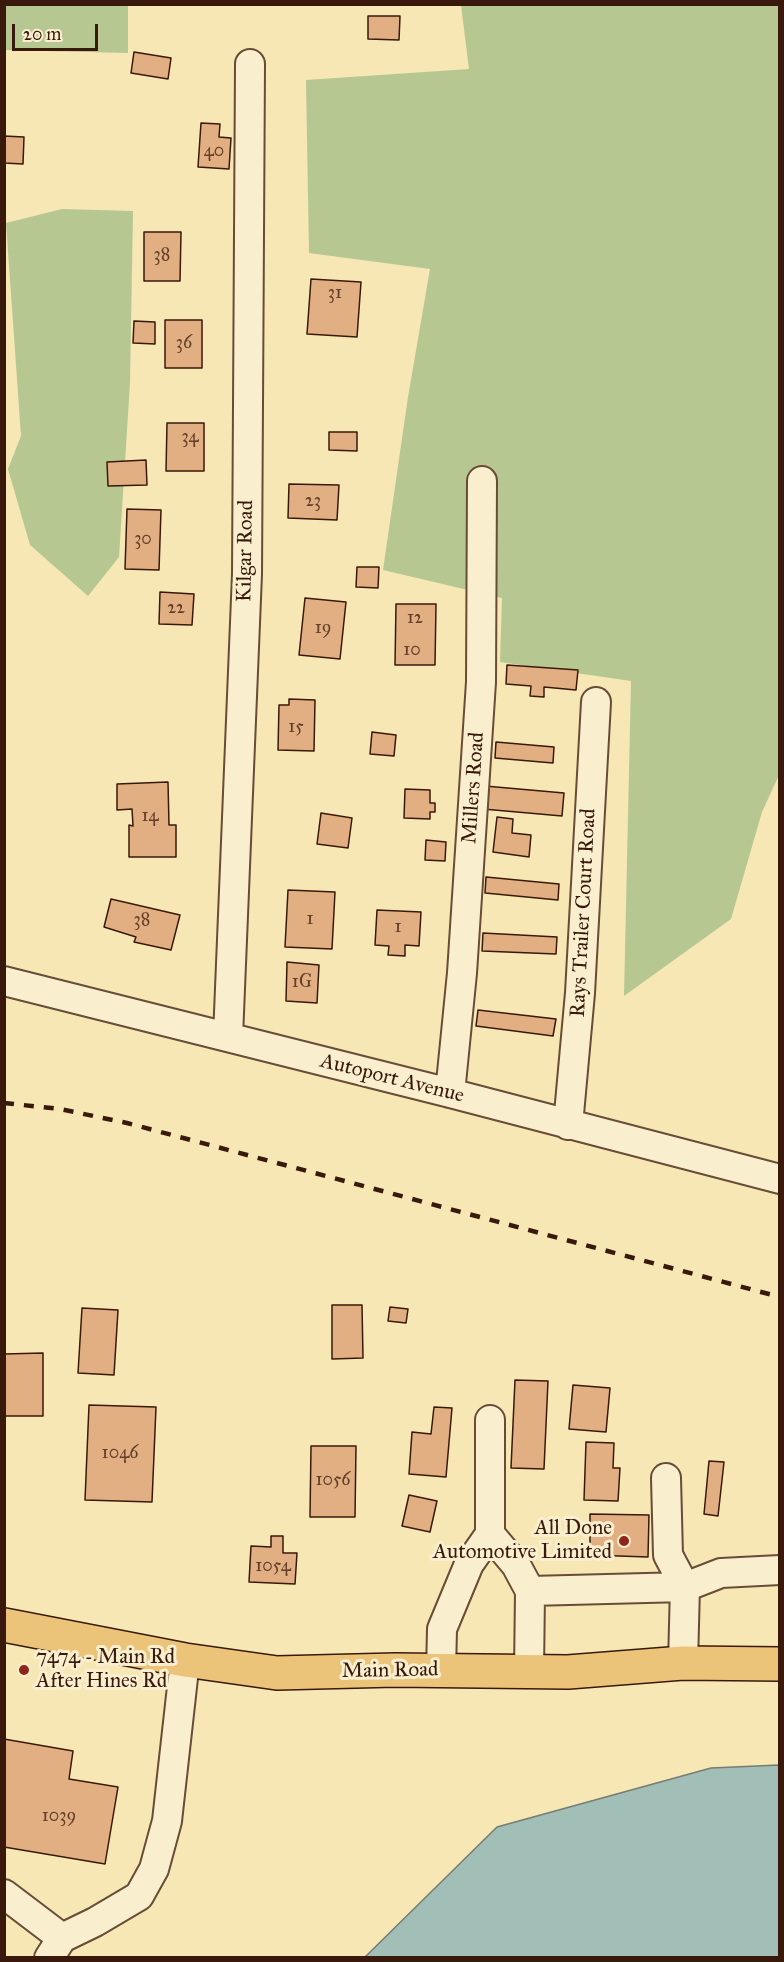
<!DOCTYPE html>
<style>
body{margin:0}
#map{position:relative;width:784px;height:1962px;overflow:hidden;background:#f6e7b5;font-family:"IM FELL Great Primer",serif}
canvas{display:block}
.frame{position:absolute;inset:0;border:6px solid #39190b;pointer-events:none}
.scale{position:absolute;left:12px;top:24px;width:86px;height:27px;box-sizing:border-box;border:3px solid #39190b;border-top:0;padding-left:8px;font-size:18px;line-height:21px;white-space:nowrap;color:#39190b;-webkit-text-stroke:4px #f9efcf;paint-order:stroke}
</style>
<div id="map">
<canvas width="784" height="1962"></canvas>
<div class="frame"></div>
<div class="scale">20 m</div>
</div>
<script>
const ctx = document.querySelector('canvas').getContext('2d');
ctx.lineJoin = 'round';
function fill(path, color) { ctx.fillStyle = color; ctx.fill(path, 'evenodd'); }
function strokePath(path, color, width, dash) { ctx.strokeStyle = color; ctx.lineWidth = width; ctx.lineCap = dash ? 'butt' : 'round'; ctx.setLineDash(dash || []); ctx.stroke(path); }
function write(font, color, halo, rows, align = 'center') {
  ctx.font = font + ' "IM FELL Great Primer",serif'; ctx.lineWidth = 6; ctx.setLineDash([]); ctx.textBaseline = 'middle'; ctx.strokeStyle = halo; ctx.fillStyle = color; for (const [text, x, y, turn = 0] of rows) {
    ctx.save(); ctx.translate(x, y); ctx.rotate((+turn || 0) * Math.PI / 180); ctx.textAlign = isNaN(turn) ? turn : align; if (halo) ctx.strokeText(text, 0, 0); ctx.fillText(text, 0, 0); ctx.restore();
  }
}
fill(new Path2D(`
 M5,4L128,5V53L5,50Z
 M461,5H779V775L762,812L731,919L624,996L631,681L500,662L502,598L383,570L408,397L430,269L309,253L306,80L469,69Z
 M62,209L133,211L130,383L119,557L88,596L30,545L8,469L21,436L6,223Z`), '#b6c792');
const water = new Path2D(`
 M779,1765V1957H365L497,1827L711,1768Z`);
fill(water, '#a1beb7');
strokePath(water, '#777c72', 1.5);
const building = new Path2D(`
 M368,16H400L399,40L368,39Z
 M134,52L171,58L168,79L131,73Z
 M201,123L220,124L219,137L231,138L229,169L198,167Z
 M4,136L24,137L23,164L4,163Z
 M144,232H181L180,281H144Z
 M311,279L361,282L357,337L307,334Z
 M165,320H202V368H165Z
 M134,321L155,322V344L133,343Z
 M167,423H204V471H166Z
 M329,432H357V451L329,450Z
 M146,460L147,485L108,486L107,462Z
 M289,484L339,485L337,520L288,518Z
 M127,509L161,510L159,570L125,569Z
 M357,567H379L378,588L356,587Z
 M160,592L194,594L192,625L159,624Z
 M305,598L346,602L340,659L299,655Z
 M396,604H436L435,665H395Z
 M507,665L578,670L576,690L544,687V697L530,696L531,686L506,684Z
 M289,699L315,700L314,751L278,750L279,705H289Z
 M372,732L396,735L394,756L370,754Z
 M496,742L554,747L553,763L495,758Z
 M168,782L169,825H176V857H129V825L133,826L132,809L117,810V784Z
 M485,786L564,793L562,816L483,809Z
 M405,789L430,790V803H435V812H430V819L404,818Z
 M321,813L352,818L348,848L317,844Z
 M497,817L513,819L512,833L531,835L529,857L493,852Z
 M426,840L446,842L445,861L425,860Z
 M486,877L559,884L558,900L485,893Z
 M288,890L335,892L332,949L285,947Z
 M111,899L180,915L171,950L134,942L136,937L104,927Z
 M377,910L421,912L419,946L405,945V956L388,955L389,946L375,945Z
 M483,933L557,937L556,954L482,951Z
 M287,962L319,965L317,1003L286,1001Z
 M478,1010L556,1019L553,1036L476,1026Z
 M332,1305H362L363,1358L332,1359Z
 M390,1307L408,1309L406,1323L388,1321Z
 M82,1308L118,1310L114,1375L78,1373Z
 M43,1353V1416H4V1354Z
 M515,1380L548,1381L544,1469L511,1468Z
 M573,1385L610,1388L606,1432L569,1429Z
 M89,1405L156,1407L152,1502L85,1500Z
 M434,1407L452,1408L446,1477L409,1474L412,1432L431,1434Z
 M586,1442L614,1443L613,1468H620L618,1501L584,1500Z
 M311,1446H356L355,1517H310Z
 M709,1461L724,1462L718,1516L704,1514Z
 M409,1495L437,1501L430,1532L402,1526Z
 M590,1514L649,1515L648,1557L590,1555Z
 M271,1536H283V1553H297L295,1584L249,1582L251,1546L271,1547Z
 M4,1739L73,1751L69,1779L118,1787L105,1864L4,1847Z`);
fill(building, '#e2af82');
strokePath(building, '#39190b', 1.5);
const minor = new Path2D(`
 M4,981L450,1093L780,1179
 M228,1037L247,574L250,64
 M450,1093L462,973L481,682L482,481
 M568,1125L580,993L596,702
 M666,1478L668,1555L685,1587L683,1663
 M490,1534L516,1565L530,1591
 M441,1671L442,1629L469,1564L490,1534V1420
 M529,1672L530,1591L685,1587L721,1573L780,1570
 M4,1894L62,1938
 M49,1958L62,1938L95,1922L139,1896L154,1869L167,1821L185,1660`);
const major = new Path2D(`
 M4,1625L185,1660L277,1673L395,1670L568,1672L683,1663L780,1664`);
strokePath(minor, '#684c36', 32);
strokePath(major, '#39190b', 36);
strokePath(minor, '#f9efcf', 28);
strokePath(major, '#ebc47a', 33);
strokePath(new Path2D(`
 M4,1103L60,1109L127,1123L780,1297`), '#39190b', 4.5, [10, 10]);
for (const [x, y, r, color] of [
 [624,1541,6,"#8f2418"],
 [24,1670,6,"#8f2418"]
]) { const dot = new Path2D(); dot.arc(x, y, r, 0, 2 * Math.PI); ctx.fillStyle = color; ctx.fill(dot); strokePath(dot, '#f9efcf', 2); }
write('18px', '#633e29', null, [
 ["40",214,152],
 ["38",162,256],
 ["31",335,294],
 ["36",184,344],
 ["34",190,438],
 ["23",313,502],
 ["30",143,540],
 ["22",176,609],
 ["12",415,619],
 ["19",323,629],
 ["10",412,651],
 ["15",296,728],
 ["14",150,817],
 ["1",310,920],
 ["38",142,921],
 ["1",398,928],
 ["1G",302,983],
 ["1046",120,1454],
 ["1056",333,1481],
 ["1054",273,1567],
 ["1039",59,1817]
]);
write('21px', '#39190b', '#f9efcf', [
 ["Kilgar Road",246,551,-89],
 ["Millers Road",474,788,-86],
 ["Rays Trailer Court Road",584,913,-87],
 ["Autoport Avenue",392,1079,14],
 ["Main Road",390,1671,-1]
]);
write('21px', '#39190b', '#f9efcf', [
 ["All Done",612,1529],
 ["Automotive Limited",612,1553],
 ["7474 - Main Rd",36,1658,"left"],
 ["After Hines Rd",36,1682,"left"]
], 'right');
</script>
